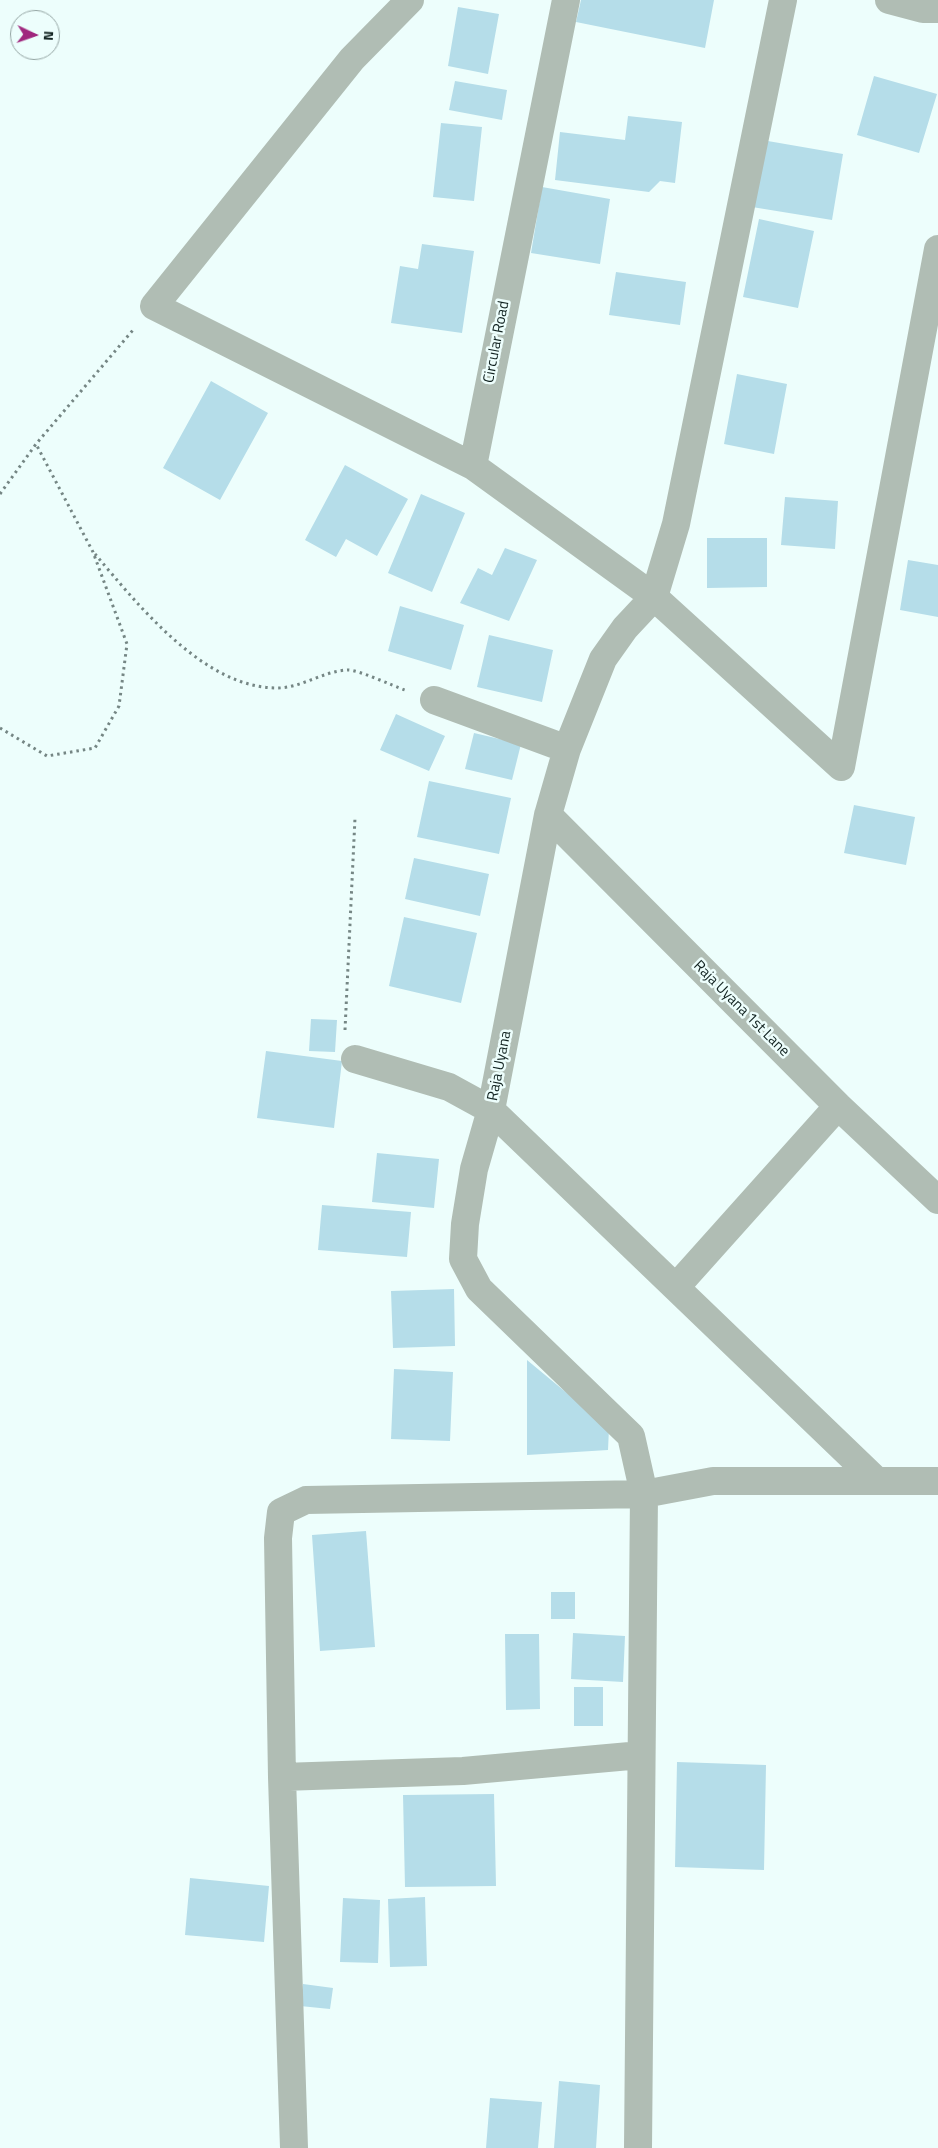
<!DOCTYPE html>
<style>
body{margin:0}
#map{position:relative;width:938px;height:2148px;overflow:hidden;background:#edfefc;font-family:"Titillium Web",sans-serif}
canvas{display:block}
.north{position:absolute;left:10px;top:10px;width:50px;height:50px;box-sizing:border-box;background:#edfefc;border:1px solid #95a6a4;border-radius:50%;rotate:93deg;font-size:14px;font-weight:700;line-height:20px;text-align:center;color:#10211f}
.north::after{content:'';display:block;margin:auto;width:18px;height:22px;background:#a0277e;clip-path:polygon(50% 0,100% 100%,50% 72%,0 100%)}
</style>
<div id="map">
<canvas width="938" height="2148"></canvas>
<div class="north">N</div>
</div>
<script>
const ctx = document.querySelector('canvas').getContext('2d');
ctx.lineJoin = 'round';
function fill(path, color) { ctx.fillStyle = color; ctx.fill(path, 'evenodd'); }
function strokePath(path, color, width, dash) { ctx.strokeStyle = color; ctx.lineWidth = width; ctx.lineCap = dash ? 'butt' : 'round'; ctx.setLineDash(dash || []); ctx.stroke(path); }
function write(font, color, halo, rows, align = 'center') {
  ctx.font = font + ' "Titillium Web",sans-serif'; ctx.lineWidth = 5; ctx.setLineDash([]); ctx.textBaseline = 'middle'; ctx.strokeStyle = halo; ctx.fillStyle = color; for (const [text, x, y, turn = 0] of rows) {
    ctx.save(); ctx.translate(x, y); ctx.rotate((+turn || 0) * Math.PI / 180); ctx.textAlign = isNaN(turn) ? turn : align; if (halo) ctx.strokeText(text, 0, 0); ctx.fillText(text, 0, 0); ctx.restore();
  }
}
fill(new Path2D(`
 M581,0H714L705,48L576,22Z
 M458,7L499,14L488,74L448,66Z
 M874,76L937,94L919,153L857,135Z
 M455,81L507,90L502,120L449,110Z
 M628,116L682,122L675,183L660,181L649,192L555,180L560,132L625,140Z
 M441,123L482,127L474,201L433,197Z
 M762,140L843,154L832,220L752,207Z
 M542,187L610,199L600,264L531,253Z
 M759,219L814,231L798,308L743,297Z
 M422,244L474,251L462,333L391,323L400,266L418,269Z
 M616,272L686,282L680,325L609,315Z
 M737,374L787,384L774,454L724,444Z
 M211,381L268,413L220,500L163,468Z
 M345,465L408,499L377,556L346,539L336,557L305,540Z
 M421,494L465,513L432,592L388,573Z
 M785,497L838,501L835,549L781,545Z
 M707,538H767V587L707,588Z
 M505,548L537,560L509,621L460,603L478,568L492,575Z
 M908,560L938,565V617L900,610Z
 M400,606L464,625L451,670L388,651Z
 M489,635L553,650L542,702L477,687Z
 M396,714L445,736L429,771L380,750Z
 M474,733L521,744L512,780L465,769Z
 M429,781L511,798L499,854L417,837Z
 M854,805L915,817L906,865L844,853Z
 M414,858L489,874L480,916L405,899Z
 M404,917L477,933L461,1003L389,986Z
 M311,1019L337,1020L335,1052L309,1051Z
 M266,1051L342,1061L334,1128L257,1118Z
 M377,1153L439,1159L434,1208L372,1202Z
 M322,1205L411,1212L407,1257L318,1250Z
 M454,1289L455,1346L393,1348L391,1291Z
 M527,1360L609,1428L608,1450L527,1455Z
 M394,1369L453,1372L450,1441L391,1439Z
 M366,1531L375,1647L320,1651L312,1535Z
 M551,1592H575V1619H551Z
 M573,1633L625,1636L623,1682L571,1679Z
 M505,1634H539L540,1709L506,1710Z
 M574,1687H603V1726H574Z
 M677,1762L766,1765L764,1870L675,1867Z
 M494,1794L496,1886L405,1887L403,1795Z
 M190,1878L269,1886L264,1942L185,1935Z
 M425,1897L427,1966L390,1967L388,1899Z
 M343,1898L380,1900L378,1963L340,1962Z
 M303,1984L333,1988L330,2009L300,2006Z
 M559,2081L600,2085L596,2148H554Z
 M490,2098L542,2102L538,2148H486Z`), '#b5dde9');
strokePath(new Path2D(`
 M0,494L36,444L133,330
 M95,554C139,606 204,688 277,688C301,688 324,671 347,670C357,669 393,686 405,690
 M0,728L47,756L95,748L119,706L127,644L93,552L36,444
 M345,1030L355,818`), '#758684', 3, [2.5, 4]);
strokePath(new Path2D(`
 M410,0L352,59L154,306L473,466
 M566,0L473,466L654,597L625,628L603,659L567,749L548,815L491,1110L474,1169L465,1224L463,1259L479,1289L631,1436L644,1494L638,2148
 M783,0L676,524L654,597L841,767L938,249
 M889,0L923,9H938
 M434,700L567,749
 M548,815L838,1106L938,1200
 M355,1059L449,1087L491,1110L877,1481
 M676,1287L838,1106
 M282,1777L463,1771L641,1755
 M294,2148L282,1777L278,1538L281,1512L306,1500L644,1494L713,1481H938`), '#b0bdb4', 28);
write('15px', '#10211f', '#edfefc', [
 ["Circular Road",497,342,-79],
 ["Raja Uyana 1st Lane",741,1009,45],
 ["Raja Uyana",500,1066,-79]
]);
</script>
